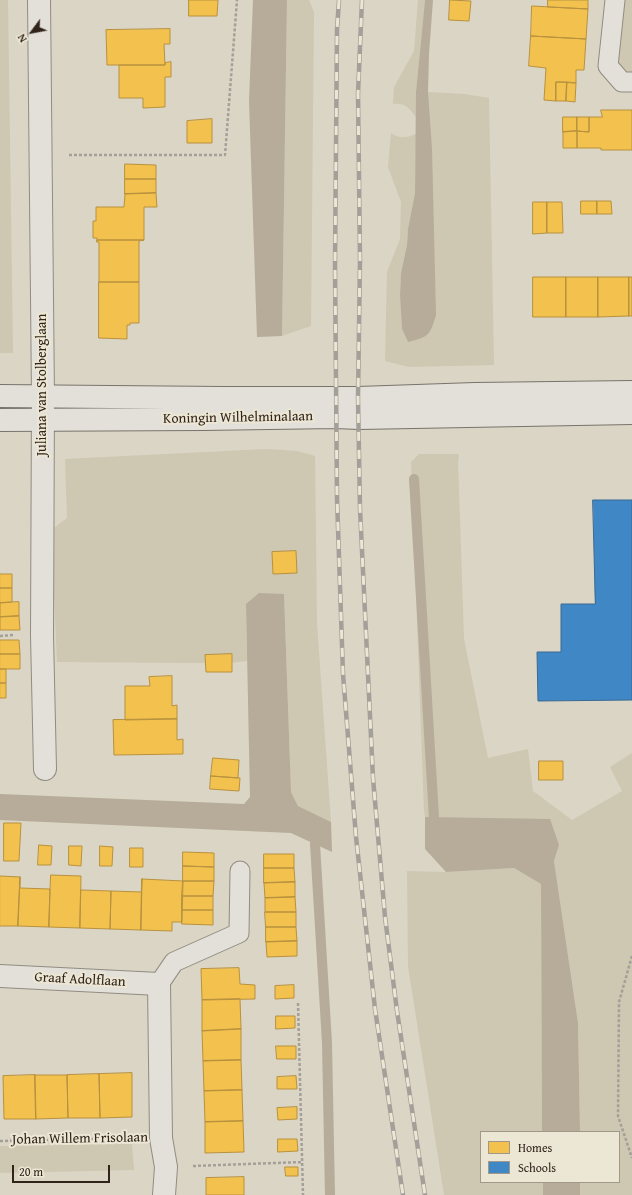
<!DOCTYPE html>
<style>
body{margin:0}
#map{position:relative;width:632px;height:1195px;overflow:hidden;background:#dad5c5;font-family:"Gentium Book Plus",serif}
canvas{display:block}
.legend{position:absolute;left:480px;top:1131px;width:140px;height:52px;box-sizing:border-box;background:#ece7d4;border:1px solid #a1988a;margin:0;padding:5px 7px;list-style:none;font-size:12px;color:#31221a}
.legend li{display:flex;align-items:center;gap:8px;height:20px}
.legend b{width:20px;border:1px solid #a1988a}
.north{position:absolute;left:12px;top:12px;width:40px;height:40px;-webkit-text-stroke:3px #ece7d4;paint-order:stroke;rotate:238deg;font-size:11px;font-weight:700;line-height:16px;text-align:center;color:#31221a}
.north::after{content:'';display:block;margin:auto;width:14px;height:18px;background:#31221a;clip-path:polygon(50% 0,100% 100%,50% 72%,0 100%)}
.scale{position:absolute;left:12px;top:1165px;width:98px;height:18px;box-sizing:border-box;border:2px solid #31221a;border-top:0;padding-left:5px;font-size:12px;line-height:14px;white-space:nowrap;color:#31221a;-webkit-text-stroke:3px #ece7d4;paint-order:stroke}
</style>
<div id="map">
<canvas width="632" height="1195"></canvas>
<ul class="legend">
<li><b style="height:11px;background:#f2c14e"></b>Homes</li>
<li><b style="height:11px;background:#3f88c5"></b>Schools</li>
</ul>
<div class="north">N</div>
<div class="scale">20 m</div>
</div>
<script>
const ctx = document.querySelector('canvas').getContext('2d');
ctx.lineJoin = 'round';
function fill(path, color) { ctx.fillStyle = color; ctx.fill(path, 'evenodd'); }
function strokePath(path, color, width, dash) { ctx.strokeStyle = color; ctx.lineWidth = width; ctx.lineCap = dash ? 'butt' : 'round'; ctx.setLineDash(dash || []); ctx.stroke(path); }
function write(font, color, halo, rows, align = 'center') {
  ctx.font = font + ' "Gentium Book Plus",serif'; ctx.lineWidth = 4; ctx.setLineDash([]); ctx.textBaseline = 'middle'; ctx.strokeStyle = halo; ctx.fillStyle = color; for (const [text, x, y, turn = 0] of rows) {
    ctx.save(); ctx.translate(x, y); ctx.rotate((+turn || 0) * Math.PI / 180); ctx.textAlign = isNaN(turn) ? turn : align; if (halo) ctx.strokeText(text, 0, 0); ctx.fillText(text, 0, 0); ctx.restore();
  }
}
fill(new Path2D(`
 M0,0H8L13,353H0Z
 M287,0H309L314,12L311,326L282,336Z
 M418,0H425L416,92V117C408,107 406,103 393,104L394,87L414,51Z
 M621,0H632V76C624,72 620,68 617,60Z
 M428,92L464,94L489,98L494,365L409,367L385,361L387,272L400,239L401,202L388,167L391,133C399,139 406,138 416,134L415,193L408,229L407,245L401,273L400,295L402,329L408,342L428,105Z
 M267,449L297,451L315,456L317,624L331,822L298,806L291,792L284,594L246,604L247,661L229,663H186L57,662L51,530L67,518L65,459Z
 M419,454H459L458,462L464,639L488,758L528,749L533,791L572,820L622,791L610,767L632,753V1195H580V1182H619V1132H580L578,1023L554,861L559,845L434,818L425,817L424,811L411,462Z
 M514,868L541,884L542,1132H481V1182H543V1195H444L408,966L407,871L446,872Z
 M132,1144L134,1170L0,1173V1146Z`), '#cec7b1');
fill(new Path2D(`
 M253,0H287L282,336L257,337L249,101Z
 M425,0H433L429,54L428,92L432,149L436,315C430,335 429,337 408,342L402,329L400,295L401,273L407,245L408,229L415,193L416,92Z
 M259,593L284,594L291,792L298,806L331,822L332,852L291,833L0,820V794L244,804L250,797L246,604Z
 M425,817L550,819L559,845L554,861L578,1023L580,1132H542L541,884L514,868L446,872L425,849Z
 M543,1182H580V1195H543Z`), '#b6ac99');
const homes = new Path2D(`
 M189,0H218L217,16H189Z
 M450,0L471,1L469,21L449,20Z
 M548,0H588V9L548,7Z
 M532,6L588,9L586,39L531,36Z
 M170,29V44H164L165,65H107L106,30Z
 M531,36L586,39L584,70H576V83L556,82V101L544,100L546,68L529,66Z
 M171,62V77H165V107L143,108V98H119V65H165V63Z
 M556,82H567L566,101H556Z
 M567,82L576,83L575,102L566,101Z
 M601,110H632V150H601V148H577V131L589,132V117H602Z
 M563,117H577V131L563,132Z
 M577,117H589V132L577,131Z
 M212,119V143H187V121Z
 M577,131V148H563V132Z
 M125,164L156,165V179H125Z
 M125,179H156V193L125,194Z
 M156,193L157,207H144V240H97V238H93V221H96V207H124L125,194Z
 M581,201H597V214H581Z
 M597,201H611L612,214H597Z
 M533,202H547V233L533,234Z
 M547,202H562L563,233H547Z
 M97,240H144L139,241V282H99V242H97Z
 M533,277H566V317H533Z
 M566,277H598V317H566Z
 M598,277H629V316L598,317Z
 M629,277H632V316H629Z
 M99,282H139V323H130V325H127V339L99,338Z
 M296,551L297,573L273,574L272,552Z
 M0,574H12V588H0Z
 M0,588H12V602L0,603Z
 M19,602V616L0,617V603Z
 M19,616L20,630H0V617Z
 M0,640H19L20,654H0Z
 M0,654H20V669H0Z
 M232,654V672H206L205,655Z
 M0,669H6V683H0Z
 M172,676V706L177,705V719L125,720V686H150L149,677Z
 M0,683H6V698H0Z
 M177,719V740L183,739V754L114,755L113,720Z
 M213,758L239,760L238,778L211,776Z
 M539,761H563V780H539Z
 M211,776L240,778L239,791L210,789Z
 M4,823H21L19,861H4Z
 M39,845L52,846L51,865H38Z
 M69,846H82L81,866L69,865Z
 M100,846L113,847L112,866H100Z
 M130,848H143V867H130Z
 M183,852L214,853V867L183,866Z
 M264,854H294V868H264Z
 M183,866L214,867V881H183Z
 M264,868H294L295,882L264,883Z
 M51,875L81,876L80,928L49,927Z
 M0,876L20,877L18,926H0Z
 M20,877V888L50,889L49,927L18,926Z
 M142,879L141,930L110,929L111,891L141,892Z
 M142,879L183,881L182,922H172V931L141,930Z
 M183,881H214L213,896H182Z
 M295,882V897L265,898L264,883Z
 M81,890L111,891L110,929L80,928Z
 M182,896H213V910H182Z
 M295,897L296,912H265V898Z
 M182,910H213V925L182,924Z
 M265,912H296V927H266Z
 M266,927H296L297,941L266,942Z
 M297,941V956L267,957L266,942Z
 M239,968L240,984L255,985V999L202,1000L201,969Z
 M294,985V998L275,999V986Z
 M240,999L241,1029L202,1031V1000Z
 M276,1016H295V1028L276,1029Z
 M241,1029V1060L203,1061L202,1031Z
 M276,1046H296V1059H277Z
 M241,1060L242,1090L204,1091L203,1061Z
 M132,1073V1117L100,1118L99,1074Z
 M99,1074L100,1118H68L67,1075Z
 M35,1075L36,1119H4L3,1076Z
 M35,1075H67L68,1118L36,1119Z
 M296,1076L297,1089H277V1077Z
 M242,1090L243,1121L205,1122L204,1091Z
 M297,1107V1119L278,1120L277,1108Z
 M243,1121L244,1152L205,1153V1122Z
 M278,1139H297L298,1151L278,1152Z
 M285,1167H298V1176H286Z
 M244,1177V1195H206V1178Z`);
fill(homes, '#f2c14e');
strokePath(homes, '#b8913e', 1);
const schools = new Path2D(`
 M593,500H632V700L538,701L537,652H561V604H595Z`);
fill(schools, '#3f88c5');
strokePath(schools, '#3b6992', 1);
strokePath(new Path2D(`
 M414,479L434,818
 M315,844L327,1043L330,1195`), '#b6ac99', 10);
const lane = new Path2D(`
 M615,0L608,66L622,82H632
 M159,984L174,962L239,933L240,871`);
const street = new Path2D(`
 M39,0L43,397L42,635L45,769
 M0,976L159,984L161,1138L166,1167L164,1195`);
const secondary = new Path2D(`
 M0,396L222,398H358L475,394L632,392
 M0,420L203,419L336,417L359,418L632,413`);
strokePath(lane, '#918c82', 21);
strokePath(street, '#918c82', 24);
strokePath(secondary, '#79746b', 24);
strokePath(new Path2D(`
 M69,155H225L237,0
 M0,636L13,635
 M632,956L619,1002L618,1116L632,1158
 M298,1003L303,1195
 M0,1141L132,1138
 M193,1166L302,1162`), '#a49f99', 2.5, [3, 2]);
strokePath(lane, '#e2e0d9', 19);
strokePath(street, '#e2e0d9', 22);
strokePath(secondary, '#e2e0d9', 22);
const rail = new Path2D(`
 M339,0L337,30L335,265L337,498L343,674L356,837L375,1009L403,1195
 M362,0L358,94L360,260L358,398L360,509L373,778L385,917L397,1011L425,1195`);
strokePath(rail, '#a49f99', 4.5);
strokePath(rail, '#ece7d4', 3, [9]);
write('14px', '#31221a', '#ece7d4', [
 ["Juliana van Stolberglaan",42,385,-90],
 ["Koningin Wilhelminalaan",238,418,-1],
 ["Graaf Adolflaan",80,980,3],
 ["Johan Willem Frisolaan",80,1139,-1]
]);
</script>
